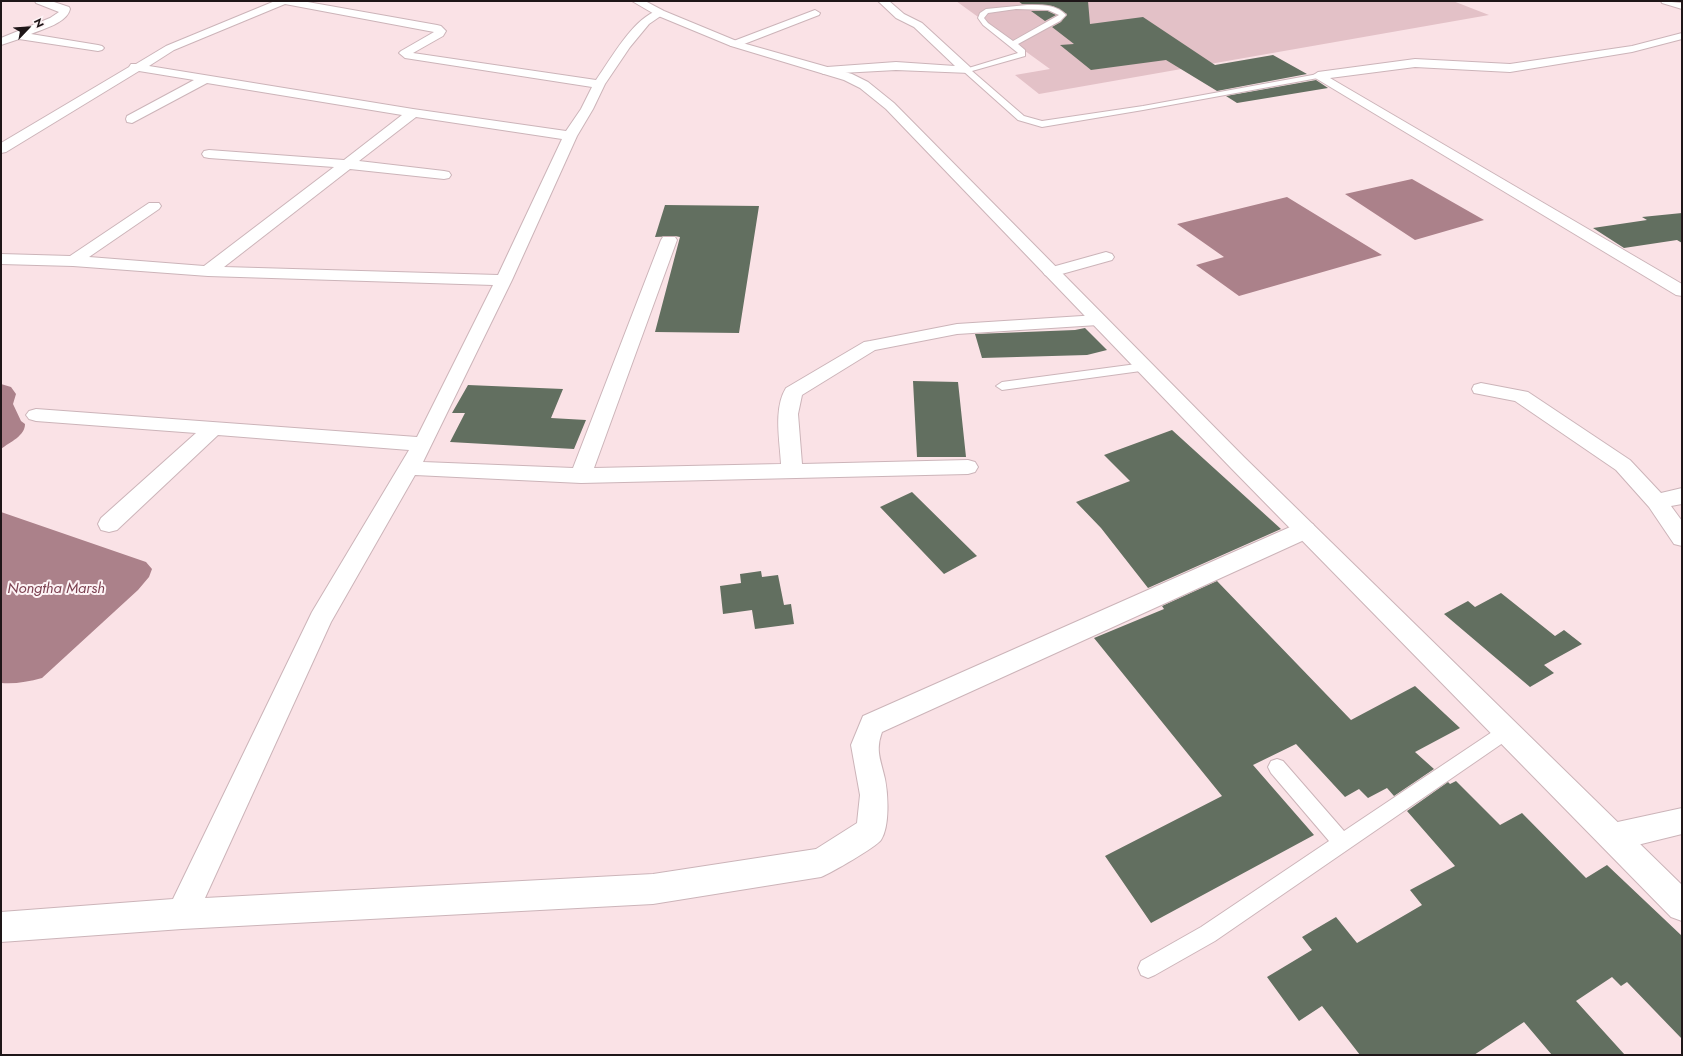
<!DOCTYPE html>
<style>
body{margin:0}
#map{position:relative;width:1683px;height:1056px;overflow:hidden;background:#fae2e6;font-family:Jost,sans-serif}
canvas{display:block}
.frame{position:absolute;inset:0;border:2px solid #1e1618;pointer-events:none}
.north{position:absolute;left:8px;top:8px;width:40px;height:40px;-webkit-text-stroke:3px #fdf3f5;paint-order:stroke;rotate:65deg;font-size:11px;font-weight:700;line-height:16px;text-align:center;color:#1e1618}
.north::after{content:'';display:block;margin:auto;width:14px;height:18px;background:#1e1618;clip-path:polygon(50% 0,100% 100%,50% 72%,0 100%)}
</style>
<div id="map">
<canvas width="1683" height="1056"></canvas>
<div class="frame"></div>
<div class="north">N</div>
</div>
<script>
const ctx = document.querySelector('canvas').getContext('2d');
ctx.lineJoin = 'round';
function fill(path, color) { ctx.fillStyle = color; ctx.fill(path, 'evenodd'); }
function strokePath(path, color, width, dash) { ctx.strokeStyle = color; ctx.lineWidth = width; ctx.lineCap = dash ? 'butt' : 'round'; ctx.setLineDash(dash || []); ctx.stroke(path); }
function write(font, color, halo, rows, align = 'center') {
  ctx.font = font + ' Jost,sans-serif'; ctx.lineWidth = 4; ctx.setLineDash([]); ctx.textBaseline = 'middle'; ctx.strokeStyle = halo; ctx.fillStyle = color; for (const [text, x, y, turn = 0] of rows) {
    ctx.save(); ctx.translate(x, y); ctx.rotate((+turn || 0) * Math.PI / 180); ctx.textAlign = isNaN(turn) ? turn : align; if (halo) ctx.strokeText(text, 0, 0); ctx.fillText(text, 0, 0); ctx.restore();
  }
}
fill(new Path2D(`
 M956,1H1453L1489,15L1039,94L1015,75L1050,69Z`), '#e3c1c7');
fill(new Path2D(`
 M1412,179L1484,220L1415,240L1345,194Z
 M1287,197L1382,255L1239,296L1196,265L1224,257L1177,224Z
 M1,384L11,387L16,394L13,404L21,421L25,424C25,436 10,442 1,449Z
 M1,512L146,562L152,569L149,577L138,590L42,678C28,682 15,684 1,683Z`), '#ab818a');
fill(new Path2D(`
 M1018,1H1088L1090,24L1143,17L1215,65L1273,55L1307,74L1217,91L1166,60L1091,70L1060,45L1074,44L1052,27L1061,22L1067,14L1053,6L1022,4Z
 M1031,11H1048L1056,15L1045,21Z
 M1316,80L1328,88L1237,103L1226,96Z
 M665,205L759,206L739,333L655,332L680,237L675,236L655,237Z
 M1682,213V243L1677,240L1624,248L1593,228L1647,220L1642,217Z
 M1085,328L1107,350L1087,355L982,358L975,334L1075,330Z
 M913,381L958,382L966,457H917Z
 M468,385L563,389L551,418L586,420L574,449L450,442L465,413H452Z
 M1172,430L1281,529L1148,588L1101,528L1076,502L1130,481L1104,455Z
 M912,492L977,556L944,574L880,507Z
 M761,571L762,577L778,575L784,605L791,604L794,624L755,629L752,610L723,614L720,586L741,583L740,574Z
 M1217,581L1351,720L1415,686L1460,728L1415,752L1434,769L1394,796L1387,788L1368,798L1359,789L1345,797L1296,744L1253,765L1314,835L1151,923L1105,856L1222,796L1094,638L1164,609L1162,606Z
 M1501,593L1555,636L1564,630L1582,644L1544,665L1554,673L1530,687L1444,614L1468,601L1475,607Z
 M1456,781L1500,825L1522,813L1586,878L1607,865L1682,936V1039L1627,982L1621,986L1612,977L1576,1001L1625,1055H1552L1524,1022L1474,1055H1360L1322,1006L1299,1021L1267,977L1312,950L1302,937L1336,917L1357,943L1422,905L1410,890L1455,866L1407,811L1448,782L1450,784Z`), '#626f60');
const service = new Path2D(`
 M1027,5C1041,5 1056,4 1066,15L1060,21L1018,44L1025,50V56L972,71L1024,116L1042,121L1143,106L1318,74L1322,76L1318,78L1143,110L1042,127L1018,120L962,70L1018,53L983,25L978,18L980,13L986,9ZM1016,9L1048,10L1059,15L1013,41L988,23L984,18L988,13Z
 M1144,363L1148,364L1150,367L1148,370L1002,390L996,386L1002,382Z
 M1507,724L1513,726L1515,731L1513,736L1215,941L1155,975L1148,978L1141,975L1138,968L1141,961L1201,927L1329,841L1271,773L1268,767L1271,761L1277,759L1283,761L1344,831L1501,726Z`);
const minor = new Path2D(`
 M35,1H51L69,7L70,9C67,23 43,29 31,34L98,45L102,46L104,48L102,50L98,51L19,39L1,45V38L50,18L59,12L36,3Z
 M275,1H302L437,25L441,26L446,31L443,36L413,53L596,80C611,59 634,16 660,10L665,13L649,24L630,47L605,84L593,109L577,136L512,280L423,462L573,468L661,240L663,237H675L677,240L594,468L781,464C780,441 773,409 786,388L864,342L870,341L957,324L1098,315L1104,316L1107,320L1104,324L1098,325L957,334L875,350L802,395L798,414L802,464L968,460L975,462L978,467L975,472L968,474L581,483L415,475L331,622L205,898L653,874L816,849L857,823L860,795L851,745L863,716L1297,524L1305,522L1313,524L1316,530L1313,536L882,732C875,751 881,760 885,779C888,794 890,826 881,840C876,847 831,873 821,877L653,904L182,929L1,942V912L173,899L312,612L409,450L218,435L117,530L109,532L101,530L98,524L101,518L196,433L36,421L29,419L26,415L29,411L36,409L417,437L493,285L208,276L73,266L1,264V254L70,256L149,203H159L161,206L159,209L89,257L204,266L334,167L209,158L204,157L202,154L204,151L209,150L344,160L402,115L207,83L132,123L127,122L126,119L127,116L194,80L139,71L6,152L1,153V143L129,67L131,64H136L166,46ZM285,4L434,32L401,51L399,53L405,58L592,87L581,109L566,131L413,109L149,66L174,50ZM416,117L562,139L498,275L224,267L350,169L444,179L449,178L451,175L449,172L444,171L359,161Z
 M878,1H889L904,14L922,23L970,67L972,70L970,73L896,70L823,74L821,71L827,67L896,62L955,66L914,27L896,18Z
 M1661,1L1682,3V9L1662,3Z
 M815,10L820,13L819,15L739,46H731L729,44L731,42Z
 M1682,33V39L1632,52L1510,72L1415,67L1330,78L1682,284V296L1676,295L1312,76L1318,72L1415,59L1510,64L1632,46Z
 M1106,252L1112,254L1114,257L1112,260L1051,277L1045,275L1043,272L1045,269Z
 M1481,383L1528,392L1630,460L1661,493L1682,488V504L1671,506L1682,521V546L1674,544L1649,507L1616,470L1515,401L1474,393L1472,389L1474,385Z
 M1682,808V834L1613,851L1603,847L1599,837L1603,827L1613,823Z`);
const tertiary = new Path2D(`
 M632,1H645L664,11L739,42L852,74L868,82L894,103L1244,457L1682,885V921L1671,917L1230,467L886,109L860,88L844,80L731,46L656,15Z`);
strokePath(service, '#ccb4b9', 2);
strokePath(minor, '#ccb4b9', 2);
strokePath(tertiary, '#ccb4b9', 2);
fill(service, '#fff');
fill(minor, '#fff');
fill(tertiary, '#fff');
write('italic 15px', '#7d4251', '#fdf3f5', [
 ["Nongtha Marsh",56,589]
]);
</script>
